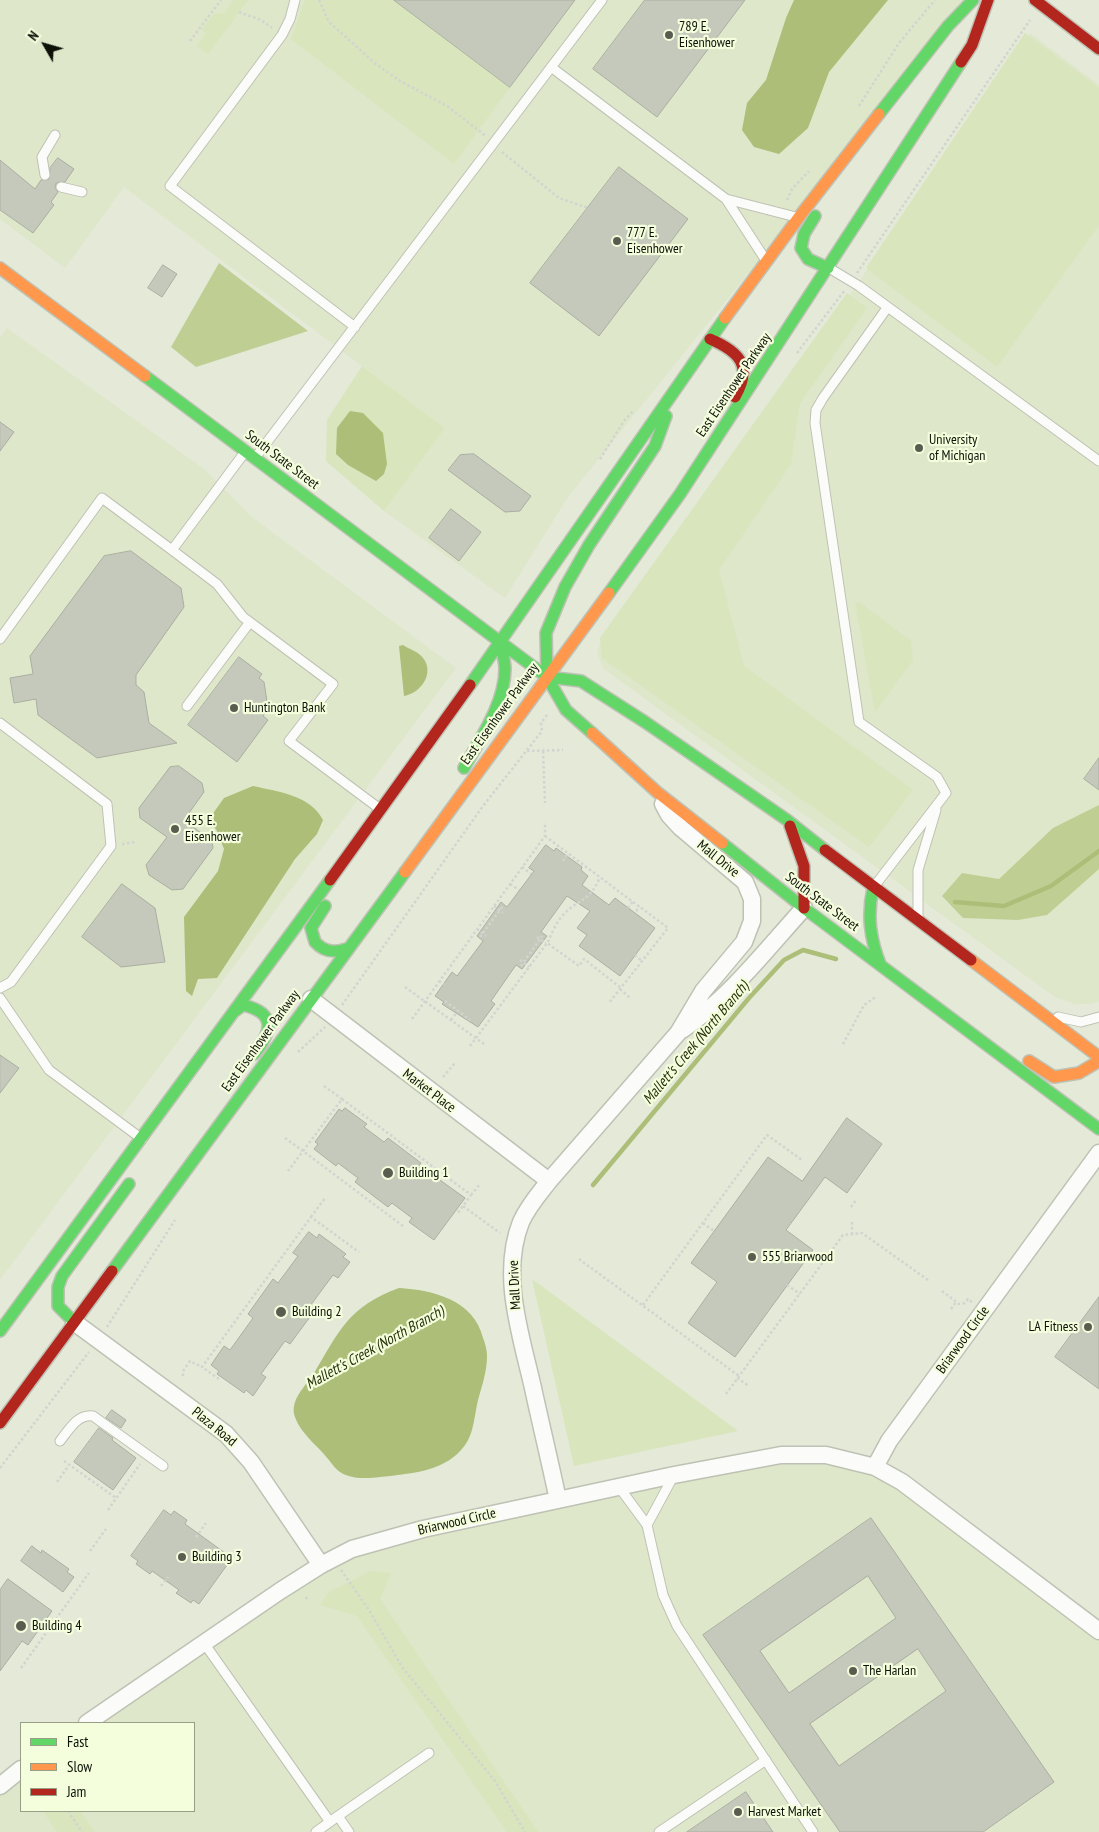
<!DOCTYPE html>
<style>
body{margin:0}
#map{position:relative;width:1099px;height:1832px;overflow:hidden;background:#e4e9d8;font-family:"PT Sans Narrow",sans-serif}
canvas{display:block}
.legend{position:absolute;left:20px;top:1722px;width:175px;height:90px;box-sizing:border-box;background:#f4fedd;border:1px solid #989f87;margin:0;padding:6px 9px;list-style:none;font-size:15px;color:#0e1107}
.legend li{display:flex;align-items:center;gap:10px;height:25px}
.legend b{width:25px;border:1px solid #989f87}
.north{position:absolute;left:20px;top:20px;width:50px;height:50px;-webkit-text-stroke:4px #f4fedd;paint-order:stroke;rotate:308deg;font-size:14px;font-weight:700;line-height:20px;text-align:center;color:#0e1107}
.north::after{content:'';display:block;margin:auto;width:18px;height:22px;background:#0e1107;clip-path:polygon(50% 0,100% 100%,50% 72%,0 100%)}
</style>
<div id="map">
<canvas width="1099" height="1832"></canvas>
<ul class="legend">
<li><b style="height:6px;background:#63d668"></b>Fast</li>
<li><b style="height:6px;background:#ff974d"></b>Slow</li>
<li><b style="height:6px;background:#b3261e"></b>Jam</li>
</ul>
<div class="north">N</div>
</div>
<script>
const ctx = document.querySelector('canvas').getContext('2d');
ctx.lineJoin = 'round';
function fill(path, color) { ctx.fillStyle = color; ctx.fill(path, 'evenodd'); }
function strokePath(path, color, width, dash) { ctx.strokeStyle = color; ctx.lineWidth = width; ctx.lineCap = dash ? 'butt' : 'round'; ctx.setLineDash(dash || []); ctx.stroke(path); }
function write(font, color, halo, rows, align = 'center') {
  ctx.font = font + ' "PT Sans Narrow",sans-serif'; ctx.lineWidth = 4.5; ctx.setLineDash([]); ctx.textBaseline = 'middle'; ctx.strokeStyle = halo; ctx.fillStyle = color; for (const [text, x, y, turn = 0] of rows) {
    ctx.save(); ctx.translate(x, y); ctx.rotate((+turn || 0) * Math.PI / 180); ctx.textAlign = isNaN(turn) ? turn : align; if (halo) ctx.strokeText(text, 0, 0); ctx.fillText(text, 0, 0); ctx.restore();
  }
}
fill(new Path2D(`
 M0,0H968L568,497L505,598L384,511L445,428L362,366L124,187L65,268L0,219Z
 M1030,33L1099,85V1001L1092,1004H1075L1055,997L619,680L603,668L597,653L603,636L840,309Z
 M7,328L204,469L253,518L456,668L0,1280V338Z
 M764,1457L875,1467L1099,1631V1832H0V1786L21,1769V1811H194V1723H87L352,1549Z`), '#dee7ca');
fill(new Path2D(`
 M233,0H248L208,54L197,46L206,33L201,30L214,14L225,13Z
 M305,0H394L510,87L454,164L291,39Z
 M1025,33L1099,88V225L997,367L866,268Z
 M847,293L867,308L800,403L791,464L719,570L744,666L913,790L869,847L602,658L600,638Z
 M362,366L445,428L384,511L326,461L327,420Z
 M859,602L911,641L913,660L875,712L855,603Z
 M532,1279L730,1425L738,1431L574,1466Z
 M371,1571L391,1573L380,1599L538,1832H507L357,1616L320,1605L329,1592Z
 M43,1811H80L95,1832H57Z`), '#d9e5bd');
fill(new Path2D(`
 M219,263L308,331L196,367L171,347Z
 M1099,805V869L1047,915L1018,920L963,918L942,896L962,873L999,879L1053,828Z`), '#bfcf93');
fill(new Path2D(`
 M794,0H888L829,72L808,128L779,154L754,147L742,130L747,103L766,80L786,18Z
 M350,411L363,413L383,433L387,464L384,474L376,481L348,465L336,454L337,428Z
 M403,645C409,649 419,652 423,658C435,673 421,693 404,696L399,646Z
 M253,786C279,792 310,795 323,820L317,834L295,859L217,978L198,979L192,996L186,991L184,917L218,871L224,849L217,831L209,819L224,798Z
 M399,1288C433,1290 474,1300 483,1338C485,1343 487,1350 487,1356C487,1371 482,1386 478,1400C474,1417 474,1437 461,1450C442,1472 407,1474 380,1477C363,1479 343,1480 332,1464C322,1449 301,1435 295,1417C289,1400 306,1386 314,1373C340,1330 348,1307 399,1288Z`), '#acbe77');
strokePath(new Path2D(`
 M955,902L1004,906L1051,886L1099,851
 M593,1185L749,998L784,960L803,950L836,959`), '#acbe77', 4.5);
const building = new Path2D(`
 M394,0H575L510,87Z
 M645,0H745L657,117L593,69Z
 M58,158L74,169L65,182L56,183L55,188L58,192L51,202L54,205L33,233L0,210V160L35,189L41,180L49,179L50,168Z
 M619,167L688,219L599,336L530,283Z
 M163,265L177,274L162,297L148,288Z
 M0,422L14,432L0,451Z
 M474,454L531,496L520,511L505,512L448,470L460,455Z
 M451,509L481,532L459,561L429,538Z
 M131,551L181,588L184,607L136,675V685L144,692L149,723L177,743L97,758L38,715L36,699L14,703L10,678L33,674L30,656L104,556Z
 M239,657L262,674L259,678L264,682L268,708L263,716L268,720L237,762L188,725Z
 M1099,758V790L1084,779Z
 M179,766L202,783L204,792L184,820L212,841L213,848L183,889L172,890L149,875L146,865L167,837L140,818L139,808L170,767Z
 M546,845L554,851L556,848L582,867L581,870L588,876L582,885L609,905L615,898L655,928L620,976L579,946L587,935L577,928L590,911L567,896L541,932L547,936L522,969L516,965L491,1001L495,1004L478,1027L442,1004L444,1002L435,996L452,972L457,976L483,941L477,936L501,902L507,907L534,871L529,868Z
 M122,884L155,908L165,962L121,967L82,937Z
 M0,1055L19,1068L0,1093Z
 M345,1108L367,1124L364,1127L384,1142L388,1138L421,1163L418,1167L438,1182L440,1180L465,1198L434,1240L409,1222L412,1218L392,1203L388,1207L355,1182L358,1178L338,1163L336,1166L314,1149L318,1144L315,1142L339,1109L342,1111Z
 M847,1118L882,1144L847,1193L825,1177L786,1230L813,1250L735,1357L688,1323L717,1282L691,1263L768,1157L802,1181Z
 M309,1232L317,1238L319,1234L346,1254L343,1257L350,1262L338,1278L333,1275L310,1306L315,1310L290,1344L285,1341L261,1374L266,1377L253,1396L246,1390L244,1393L217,1374L219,1371L211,1365L224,1346L230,1350L253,1318L248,1314L273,1279L278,1283L298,1256L293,1253Z
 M1099,1297V1389L1055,1357Z
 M112,1410L126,1420L121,1428L106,1418Z
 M99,1428L113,1438L112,1440L136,1458L113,1490L74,1462Z
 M164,1510L171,1515L174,1511L187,1520L185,1524L232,1558L199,1604L193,1600L191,1603L176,1593L179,1590L152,1571L150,1574L136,1564L138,1561L131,1556Z
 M871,1518L1054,1782L983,1832H840L703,1635ZM868,1576L896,1618L789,1693L760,1651ZM918,1649L946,1691L839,1766L810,1724Z
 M32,1546L41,1553L42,1550L69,1569L67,1572L74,1577L63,1592L21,1561Z
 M8,1579L52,1611L28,1645L22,1641L0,1671V1590Z
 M746,1792L773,1832H687Z`);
fill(building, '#c4c9bb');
strokePath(building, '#aaafa1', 1);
const lane = new Path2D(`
 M295,0L290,19L282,35L170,186L355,327
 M551,67L726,199L765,259
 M45,175L42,157L55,135
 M61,187L82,192
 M726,199L796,217
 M829,268L859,286L1099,461
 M245,452L172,550L217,584L243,617L333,684L289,741L380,809
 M255,458L602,0
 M0,639L102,498L172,550
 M187,706L250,622
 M0,723L107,804L111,846L11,982L0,988
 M873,888L946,793L937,777L859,722L815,423L816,410L823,398L887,308
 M918,917V870L936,810
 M0,998L49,1070L142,1139
 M1058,1017L1081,1022L1099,1017
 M60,1441C69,1430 77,1414 93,1416L163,1466
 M619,1487L647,1525L663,1595L677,1626L813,1832
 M647,1525L674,1475
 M204,1643L330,1822
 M338,1816L429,1753
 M316,1832L338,1816L349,1832
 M659,1832L766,1760`);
const street = new Path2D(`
 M311,999L549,1181
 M682,1030C730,997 765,951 804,908
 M74,1322L226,1434L251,1462L321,1565
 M875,1467L889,1441L1099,1153
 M558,1500C550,1462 541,1425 533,1388C521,1335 500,1275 521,1222C528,1206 539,1194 549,1181L678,1033L703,991L744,942L752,921V899L745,882L681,828L669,815L663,804
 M87,1723L280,1591L321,1565L352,1549L423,1529L674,1475L781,1455H826L875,1467L902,1482L1099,1631
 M0,1786L21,1769`);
const fast = new Path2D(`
 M879,114L948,26L973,0
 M815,216L804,234L801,248L808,259L828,268
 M145,376L547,677L566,710L592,733
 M609,593L680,494L961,62
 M547,677L581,681L645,722L787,820L825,850
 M547,677L546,633L565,587L589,545L655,446L666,416
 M470,685L725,318
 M464,768C480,739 505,703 505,669C505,660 502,651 500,642
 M722,843L804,908L1099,1129
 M873,888C867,915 870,938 880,964
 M325,906L311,928L315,942C325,953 336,953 349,948
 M235,1011L243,1005C277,1013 272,1032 254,1054
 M112,1271L405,872
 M74,1322L58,1306V1287L62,1276L129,1184
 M0,1331L330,880`);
const slow = new Path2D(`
 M0,268L145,376
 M725,318L799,217L879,114
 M592,733L657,792L722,843
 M405,872L609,593
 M971,960L1099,1057
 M1029,1061L1054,1077L1079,1073L1099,1061`);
const jam = new Path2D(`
 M1035,0L1099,49
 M961,62L972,45L988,0
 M710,339C740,352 753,366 735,397
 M790,826L804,866V908
 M825,850L971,960
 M330,880L470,685
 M0,1423L112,1271`);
strokePath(lane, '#bec2b4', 11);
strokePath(street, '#bec2b4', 19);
strokePath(fast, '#bec2b4', 14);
strokePath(slow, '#bec2b4', 14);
strokePath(jam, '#bec2b4', 14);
strokePath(new Path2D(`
 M319,0L329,22L376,64L400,81L447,106L486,136
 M239,12L261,20L272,28
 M190,41L221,0
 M859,106L899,43L935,0
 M502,152L559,198L588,208
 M787,200L792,189L809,171
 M857,273L1030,20
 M797,353L845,290
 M600,459L624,421L634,410
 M527,751L563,750
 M543,751L545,803
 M545,836L668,928L609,1003
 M122,844L136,842
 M563,861L568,853
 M522,867L531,874
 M510,884L519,890
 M494,906L503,913
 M628,908L633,901
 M636,911L640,907
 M477,929L486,936
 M480,937L503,906
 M537,937L546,944
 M548,942C552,933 556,922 564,914C579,898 589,903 600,877
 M635,955L642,961
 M520,960L529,967
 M521,966L542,936
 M439,981L444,984
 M405,987L484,1044
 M620,989L630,998
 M445,1001L470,1020
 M342,1005L483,806L542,731L541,723L547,715
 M412,1019L545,836V822
 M451,1020L457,1012
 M843,1044L864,1005L877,996
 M470,1046L547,943L579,966L584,959L621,988
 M298,1052L325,1027
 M443,1077L455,1063
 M324,1086L342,1099
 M285,1138L303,1151L288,1171
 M471,1195L480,1184
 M463,1206L500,1233
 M851,1207L857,1199
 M311,1217L325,1198
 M852,1222V1233
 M703,1223L714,1231
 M403,1226L303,1151L342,1099L471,1195L457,1214
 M579,1259L739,1376
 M787,1285L800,1294
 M942,1291L959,1304L965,1303L968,1299L973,1303
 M643,1305L767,1135L802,1160
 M951,1309L956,1302
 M107,1327L175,1220
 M183,1376V1371L190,1361L202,1367
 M737,1378L749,1386
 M219,1379L202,1367L311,1217L359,1252
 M726,1394L843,1235L862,1233L928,1280
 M64,1461L116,1498
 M0,1468L89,1352
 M57,1482L69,1465
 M108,1510L140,1464
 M196,1537L206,1523
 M90,1551L106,1529
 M341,1570L369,1610L402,1667L495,1781L525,1832
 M161,1586L168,1577
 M306,1597L308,1601
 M21,1668L89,1573
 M68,1811L82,1832`), '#d2d4cf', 2.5, [2.5, 2.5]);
strokePath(lane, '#fbfcf9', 9);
strokePath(street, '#fbfcf9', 16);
strokePath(fast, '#63d668', 11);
strokePath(slow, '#ff974d', 11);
strokePath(jam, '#b3261e', 11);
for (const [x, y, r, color] of [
 [669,35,5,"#595d50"],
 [617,241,5,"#595d50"],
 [919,448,5,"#595d50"],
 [234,708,5,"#595d50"],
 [175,829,5,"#595d50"],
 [388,1173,6,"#595d50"],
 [752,1257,5,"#595d50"],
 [281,1312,6,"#595d50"],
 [1088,1327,5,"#595d50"],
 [182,1557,5,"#595d50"],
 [21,1626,6,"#595d50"],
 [853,1671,5,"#595d50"],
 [738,1812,5,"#595d50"]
]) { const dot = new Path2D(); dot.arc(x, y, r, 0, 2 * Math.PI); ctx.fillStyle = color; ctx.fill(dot); strokePath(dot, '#f4fedd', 2); }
write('14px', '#0e1107', '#f4fedd', [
 ["789 E.",679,27],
 ["Eisenhower",679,43],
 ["777 E.",627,233],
 ["Eisenhower",627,249],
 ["University",929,440],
 ["of Michigan",929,456],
 ["Huntington Bank",244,708],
 ["455 E.",185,821],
 ["Eisenhower",185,837],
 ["Building 1",399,1173],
 ["555 Briarwood",762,1257],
 ["Building 2",292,1312],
 ["LA Fitness",1078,1327,"right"],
 ["Building 3",192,1557],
 ["Building 4",32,1626],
 ["The Harlan",863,1671],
 ["Harvest Market",748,1812]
], 'left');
write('14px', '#0e1107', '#f4fedd', [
 ["East Eisenhower Parkway",734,385,-56],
 ["South State Street",282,460,37],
 ["East Eisenhower Parkway",500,714,-54],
 ["Mall Drive",718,859,39],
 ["South State Street",822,902,37],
 ["East Eisenhower Parkway",261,1041,-54],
 ["Market Place",429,1091,37],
 ["Mall Drive",515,1285,-93],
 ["Briarwood Circle",963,1340,-54],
 ["Plaza Road",214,1427,39],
 ["Briarwood Circle",457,1522,-13]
]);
write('italic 15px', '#283109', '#f4fedd', [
 ["Mallett's Creek (North Branch)",696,1043,-50],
 ["Mallett's Creek (North Branch)",375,1348,-29]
]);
</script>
